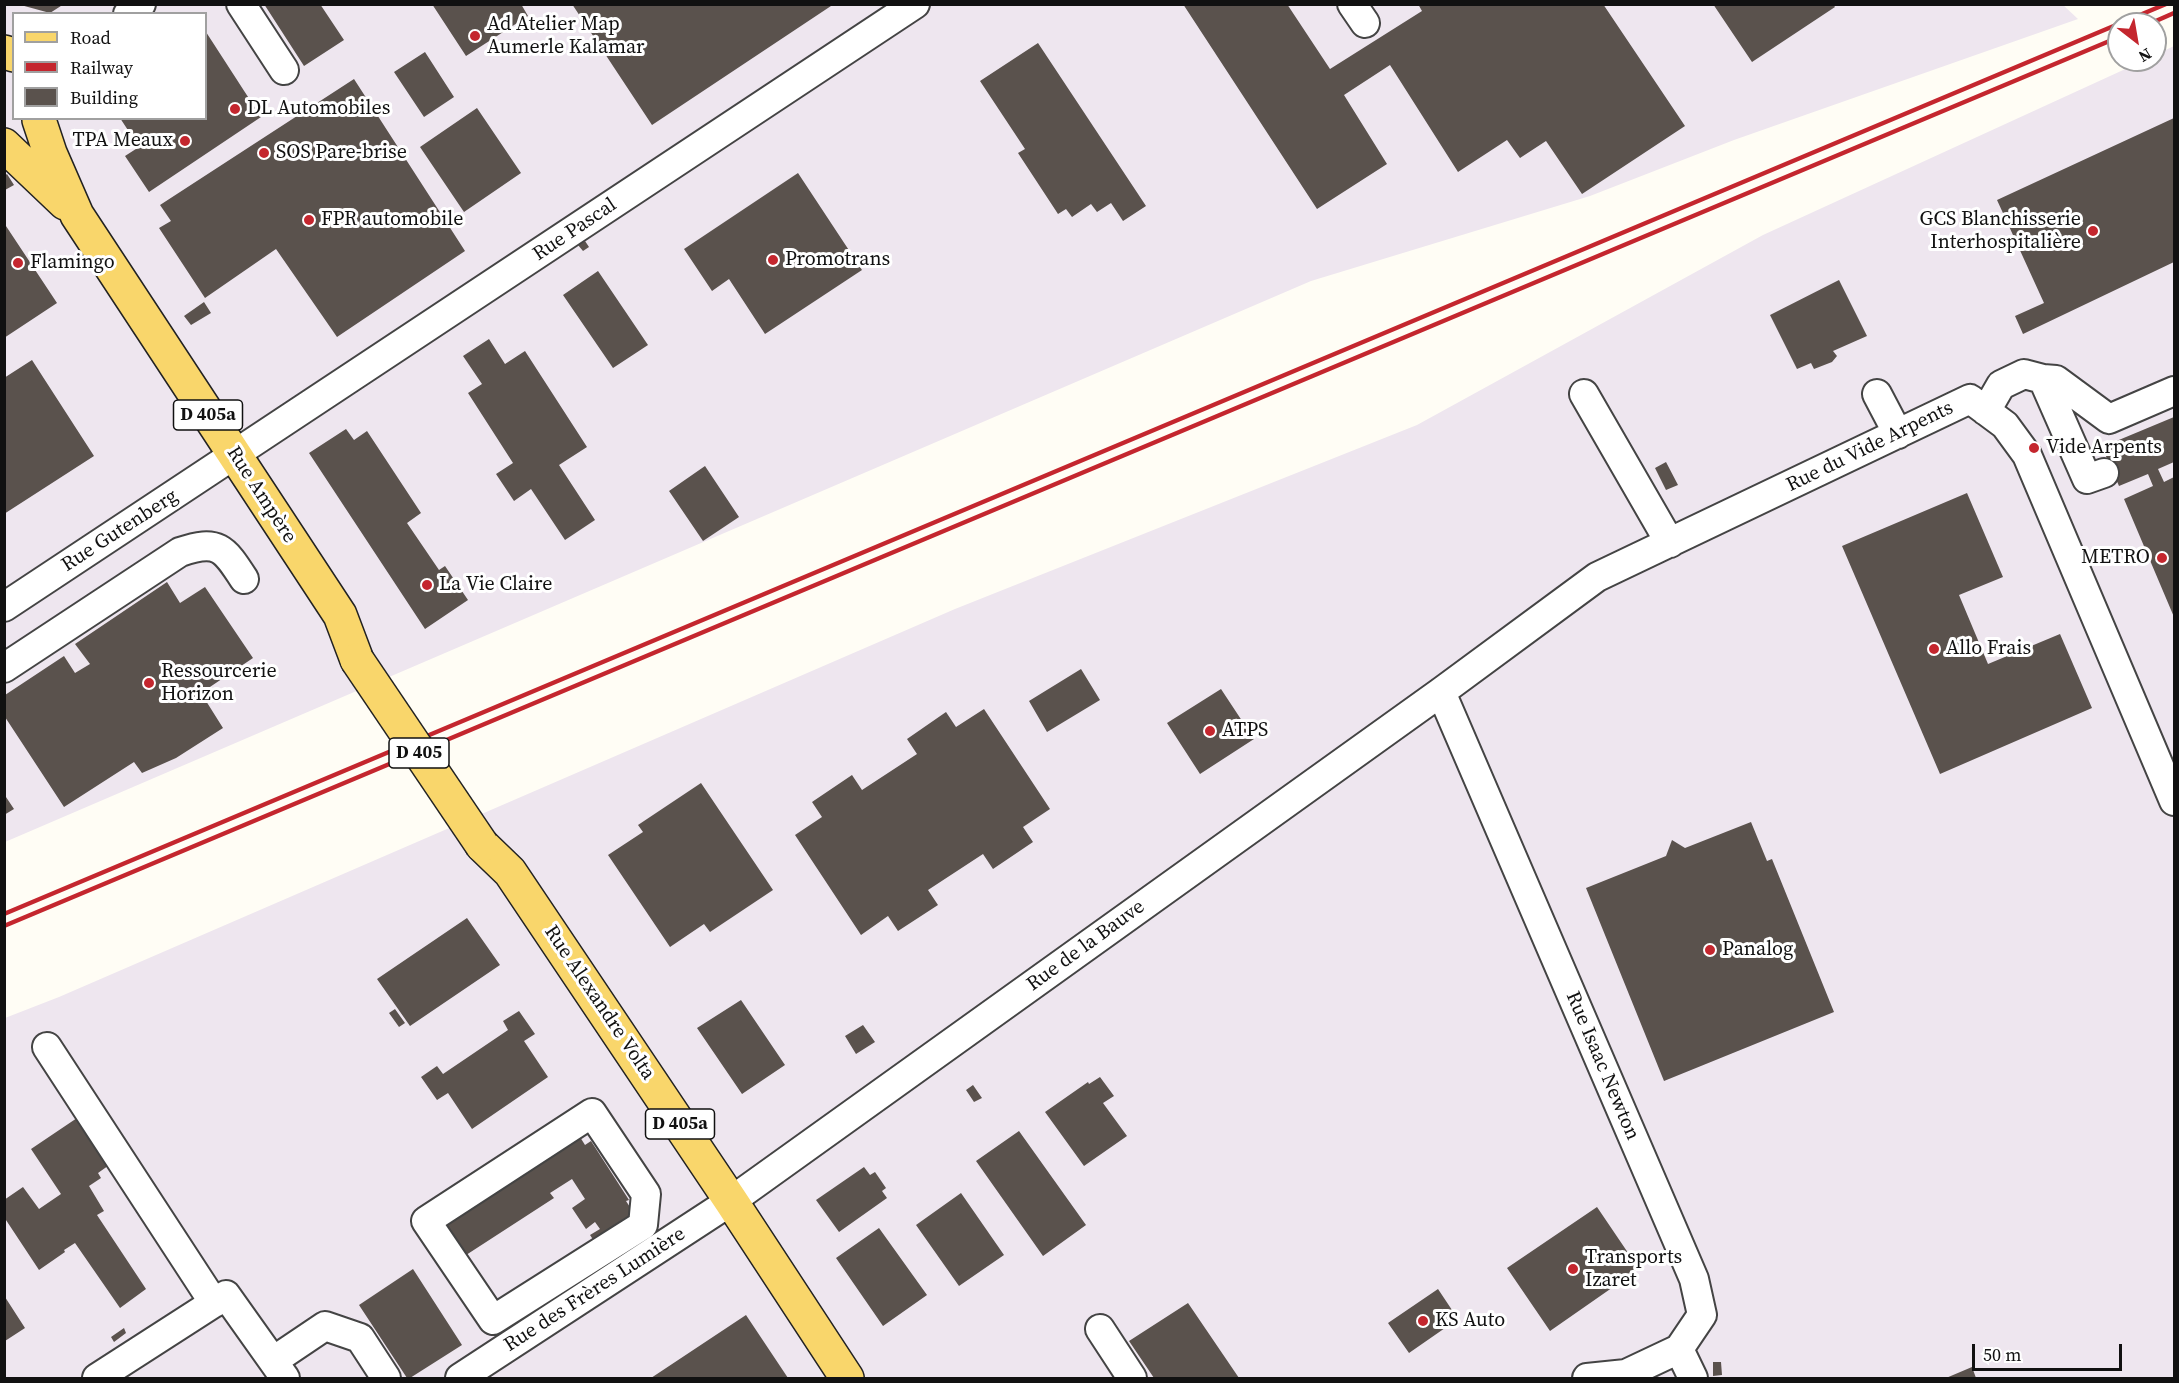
<!DOCTYPE html>
<meta charset="utf-8">
<style>
body{margin:0}
#map{position:relative;width:2179px;height:1383px;overflow:hidden;background:#fffdf5;font-family:"Source Serif 4",serif}
canvas{display:block}
.frame{position:absolute;inset:0;border:6px solid #111;pointer-events:none}
.legend{position:absolute;left:12px;top:12px;width:195px;height:108px;box-sizing:border-box;background:#fff;border:2px solid #a0a0a0;margin:0;padding:8px 10px;list-style:none;font-size:18px;color:#111}
.legend li{display:flex;align-items:center;gap:12px;height:30px}
.legend b{width:30px;border:2px solid #a0a0a0}
.north{position:absolute;left:2107px;top:12px;width:60px;height:60px;box-sizing:border-box;background:#fff;border:2px solid #a0a0a0;border-radius:50%;rotate:149deg;font-size:16px;font-weight:700;line-height:24px;text-align:center;color:#111}
.north::after{content:'';display:block;margin:auto;width:21px;height:27px;background:#c4262e;clip-path:polygon(50% 0,100% 100%,50% 72%,0 100%)}
.scale{position:absolute;left:1972px;top:1344px;width:150px;height:27px;box-sizing:border-box;border:3px solid #111;border-top:0;padding-left:8px;font-size:18px;line-height:21px;white-space:nowrap;color:#111;-webkit-text-stroke:4px #fff;paint-order:stroke}
</style>
<div id="map">
<canvas width="2179" height="1383"></canvas>
<div class="frame"></div>
<ul class="legend">
<li><b style="height:8px;background:#f9d66b"></b>Road</li>
<li><b style="height:8px;background:#c4262e"></b>Railway</li>
<li><b style="height:16px;background:#5a524d"></b>Building</li>
</ul>
<div class="north">N</div>
<div class="scale">50 m</div>
</div>
<script>
const ctx = document.querySelector('canvas').getContext('2d');
ctx.lineJoin = 'round';
function fill(path, color) { ctx.fillStyle = color; ctx.fill(path, 'evenodd'); }
function strokePath(path, color, width, dash) { ctx.strokeStyle = color; ctx.lineWidth = width; ctx.lineCap = dash ? 'butt' : 'round'; ctx.setLineDash(dash || []); ctx.stroke(path); }
function write(font, color, halo, rows, align = 'center') {
  ctx.font = font + ' "Source Serif 4",serif'; ctx.lineWidth = 6; ctx.setLineDash([]); ctx.textBaseline = 'middle'; ctx.strokeStyle = halo; ctx.fillStyle = color; for (const [text, x, y, turn = 0] of rows) {
    ctx.save(); ctx.translate(x, y); ctx.rotate((+turn || 0) * Math.PI / 180); ctx.textAlign = isNaN(turn) ? turn : align; if (halo) ctx.strokeText(text, 0, 0); ctx.fillText(text, 0, 0); ctx.restore();
  }
}
fill(new Path2D(`
 M2062,4L2078,19L1734,140L1590,196L1311,281L5,842V5ZM14,14H206V118H14Z
 M2174,46V1378H5V1018L59,997L955,609L1417,425L1763,235L2145,60H2155V55Z`), '#eee6ef');
fill(new Path2D(`
 M17,4H64L50,13Z
 M264,4H320L344,40L304,66Z
 M432,4H521L528,16L466,56Z
 M572,4H834L652,125Z
 M1183,4H1287L1330,69L1422,11L1418,4H1603L1685,126L1582,194L1546,141L1520,158L1507,140L1458,172L1390,65L1344,95L1387,164L1317,209Z
 M1713,4H1833L1835,7L1752,62Z
 M206,32L261,117L149,192L125,156L139,147L120,118H206Z
 M1038,43L1146,206L1123,221L1111,203L1097,212L1091,204L1072,217L1066,209L1058,214L1018,153L1025,149L980,81Z
 M425,52L454,97L424,117L394,72Z
 M354,79L465,251L337,337L276,249L205,298L159,228L171,221L160,205Z
 M477,108L521,173L464,212L420,147Z
 M2174,118V262L2023,334L2015,316L2044,303L1997,200Z
 M798,173L862,270L765,334L729,279L712,291L684,249Z
 M7,174L14,185L5,190L4,176Z
 M4,223L57,303L4,338Z
 M585,241L589,247L583,251L578,245Z
 M598,271L648,345L613,368L563,295Z
 M1839,280L1867,336L1833,351L1837,356L1832,362L1814,369L1811,363L1797,369L1770,315Z
 M204,302L211,313L191,325L184,316Z
 M489,339L505,364L525,351L587,447L559,465L595,520L565,540L531,489L514,501L496,474L513,463L468,393L482,384L463,356Z
 M32,360L94,456L4,514V378Z
 M2174,417V462L2158,469L2164,482L2174,477V617L2124,499L2153,486L2148,474L2119,486L2102,447Z
 M346,429L354,440L367,431L421,513L407,523L439,570L445,566L468,600L425,629L309,453Z
 M1666,462L1678,485L1666,490L1655,468Z
 M705,466L739,517L703,541L669,491Z
 M1967,493L2003,577L1959,595L1988,664L2060,634L2092,708L1940,774L1842,546Z
 M167,582L180,603L205,587L253,658L201,693L223,728L176,758L142,773L134,762L64,807L5,717V695L64,656L75,673L90,664L75,644Z
 M1081,669L1100,700L1047,732L1029,701Z
 M1221,689L1254,739L1200,774L1167,723Z
 M984,709L1050,809L1023,827L1033,842L993,869L983,854L928,890L938,905L898,931L888,916L861,935L795,835L822,817L812,802L852,775L862,790L917,754L907,739L946,712L956,727Z
 M701,783L773,890L710,932L704,924L670,947L608,855L643,832L638,825Z
 M4,794L14,809L4,815Z
 M1751,822L1767,861L1772,859L1834,1012L1664,1081L1586,888L1666,856L1672,840L1685,848Z
 M467,918L500,965L410,1026L377,979Z
 M741,1000L785,1065L742,1094L697,1028Z
 M395,1009L405,1023L399,1027L389,1013Z
 M519,1011L535,1034L524,1041L548,1077L472,1129L448,1093L437,1100L421,1077L437,1066L443,1074L508,1030L503,1021Z
 M863,1025L875,1042L856,1054L845,1036Z
 M1100,1077L1114,1096L1103,1103L1127,1136L1084,1166L1045,1112L1088,1082L1089,1084Z
 M973,1085L982,1098L974,1102L966,1090Z
 M80,1116L112,1163L98,1173L101,1178L89,1186L104,1211L97,1215L146,1289L120,1308L75,1243L64,1250L65,1252L39,1270L4,1217V1200L23,1187L39,1209L61,1194L31,1149Z
 M1019,1131L1086,1225L1043,1256L976,1161Z
 M580,1137L585,1145L591,1141L629,1200L626,1201L641,1224L600,1250L590,1235L600,1229L595,1222L586,1229L572,1208L585,1199L572,1179L550,1193L554,1198L463,1257L444,1227L556,1151Z
 M864,1167L870,1175L875,1172L886,1188L882,1191L887,1198L839,1232L816,1200Z
 M961,1193L1004,1255L959,1286L916,1225Z
 M1597,1207L1639,1269L1550,1331L1507,1268Z
 M879,1228L927,1295L883,1326L836,1258Z
 M413,1269L462,1345L410,1378H407L359,1305Z
 M1438,1289L1458,1319L1409,1353L1388,1323Z
 M5,1297L25,1328L5,1341Z
 M1188,1303L1239,1378H1154L1129,1341Z
 M746,1315L788,1378H651Z
 M124,1328L126,1333L114,1342L111,1337Z
 M1713,1362H1721L1722,1375L1713,1376Z
 M1972,1367L1976,1378H1946Z`), '#5a524d');
const minor = new Path2D(`
 M241,4L284,70
 M1352,4L1365,23
 M128,14L141,4
 M2043,379L2087,479L2104,473
 M1584,394L1670,543
 M1877,394L1898,434
 M1986,411L2001,385L2024,374L2043,379L2056,380L2109,419L2174,391
 M4,607L915,4
 M4,668L180,552C218,539 224,548 244,579
 M1441,692L1694,1279L1702,1315L1679,1349L1626,1374L1587,1378
 M47,1047L214,1303
 M592,1113L646,1194L643,1225L493,1320L426,1221Z
 M1100,1329L1132,1378
 M1679,1349L1693,1378
 M273,1361L325,1326L360,1338L386,1378
 M97,1378L226,1295L285,1378
 M460,1378L731,1201L1441,692L1597,577L1970,399L2005,425L2027,455L2174,801`);
const major = new Path2D(`
 M4,52L14,55
 M39,120L50,153L77,215L340,615L357,660
 M4,145L65,203
 M482,845L510,872L731,1201L847,1378`);
strokePath(minor, '#444', 32);
strokePath(major, '#222', 36);
strokePath(minor, '#fff', 28);
strokePath(major, '#f9d66b', 33);
strokePath(new Path2D(`
 M2149,24L2174,13
 M4,914L2166,4
 M4,926L2119,37`), '#c4262e', 4.5);
const majorBridge = new Path2D(`
 M357,660L482,845`);
strokePath(majorBridge, '#222', 36, []);
strokePath(majorBridge, '#f9d66b', 33);
for (const [x, y, r, color] of [
 [475,36,6,"#c4262e"],
 [235,109,6,"#c4262e"],
 [185,141,6,"#c4262e"],
 [264,153,6,"#c4262e"],
 [309,220,6,"#c4262e"],
 [2093,231,6,"#c4262e"],
 [773,260,6,"#c4262e"],
 [18,263,6,"#c4262e"],
 [2034,448,6,"#c4262e"],
 [2162,558,6,"#c4262e"],
 [427,585,6,"#c4262e"],
 [1934,649,6,"#c4262e"],
 [149,683,6,"#c4262e"],
 [1210,731,6,"#c4262e"],
 [1710,950,6,"#c4262e"],
 [1573,1269,6,"#c4262e"],
 [1423,1321,6,"#c4262e"]
]) { const dot = new Path2D(); dot.arc(x, y, r, 0, 2 * Math.PI); ctx.fillStyle = color; ctx.fill(dot); strokePath(dot, '#fff', 2); }
for (const [x, y, w] of [
 [208,415,69],
 [419,753,60],
 [680,1124,69]
]) { const box = new Path2D(); box.roundRect(x - w / 2, y - 15, w, 30, 4.5); ctx.fillStyle = '#fff'; ctx.fill(box); strokePath(box, '#111', 1.5); }
write('bold 18px', '#111', null, [
 ["D 405a",208,415],
 ["D 405",419,753],
 ["D 405a",680,1124]
]);
write('20px', '#111', '#fff', [
 ["Ad Atelier Map",487,25],
 ["Aumerle Kalamar",487,48],
 ["DL Automobiles",247,109],
 ["TPA Meaux",173,141,"right"],
 ["SOS Pare-brise",276,153],
 ["FPR automobile",321,220],
 ["GCS Blanchisserie",2081,220,"right"],
 ["Interhospitalière",2081,243,"right"],
 ["Promotrans",785,260],
 ["Flamingo",30,263],
 ["Vide Arpents",2046,448],
 ["METRO",2150,558,"right"],
 ["La Vie Claire",439,585],
 ["Allo Frais",1946,649],
 ["Ressourcerie",161,672],
 ["Horizon",161,695],
 ["ATPS",1222,731],
 ["Panalog",1722,950],
 ["Transports",1585,1258],
 ["Izaret",1585,1281],
 ["KS Auto",1435,1321]
], 'left');
write('20px', '#111', '#fff', [
 ["Rue Pascal",575,230,-34],
 ["Rue du Vide Arpents",1870,447,-26],
 ["Rue Ampère",261,495,57],
 ["Rue Gutenberg",120,531,-33],
 ["Rue de la Bauve",1086,946,-36],
 ["Rue Alexandre Volta",599,1003,56],
 ["Rue Isaac Newton",1602,1066,67],
 ["Rue des Frères Lumière",595,1290,-33]
]);
</script>
